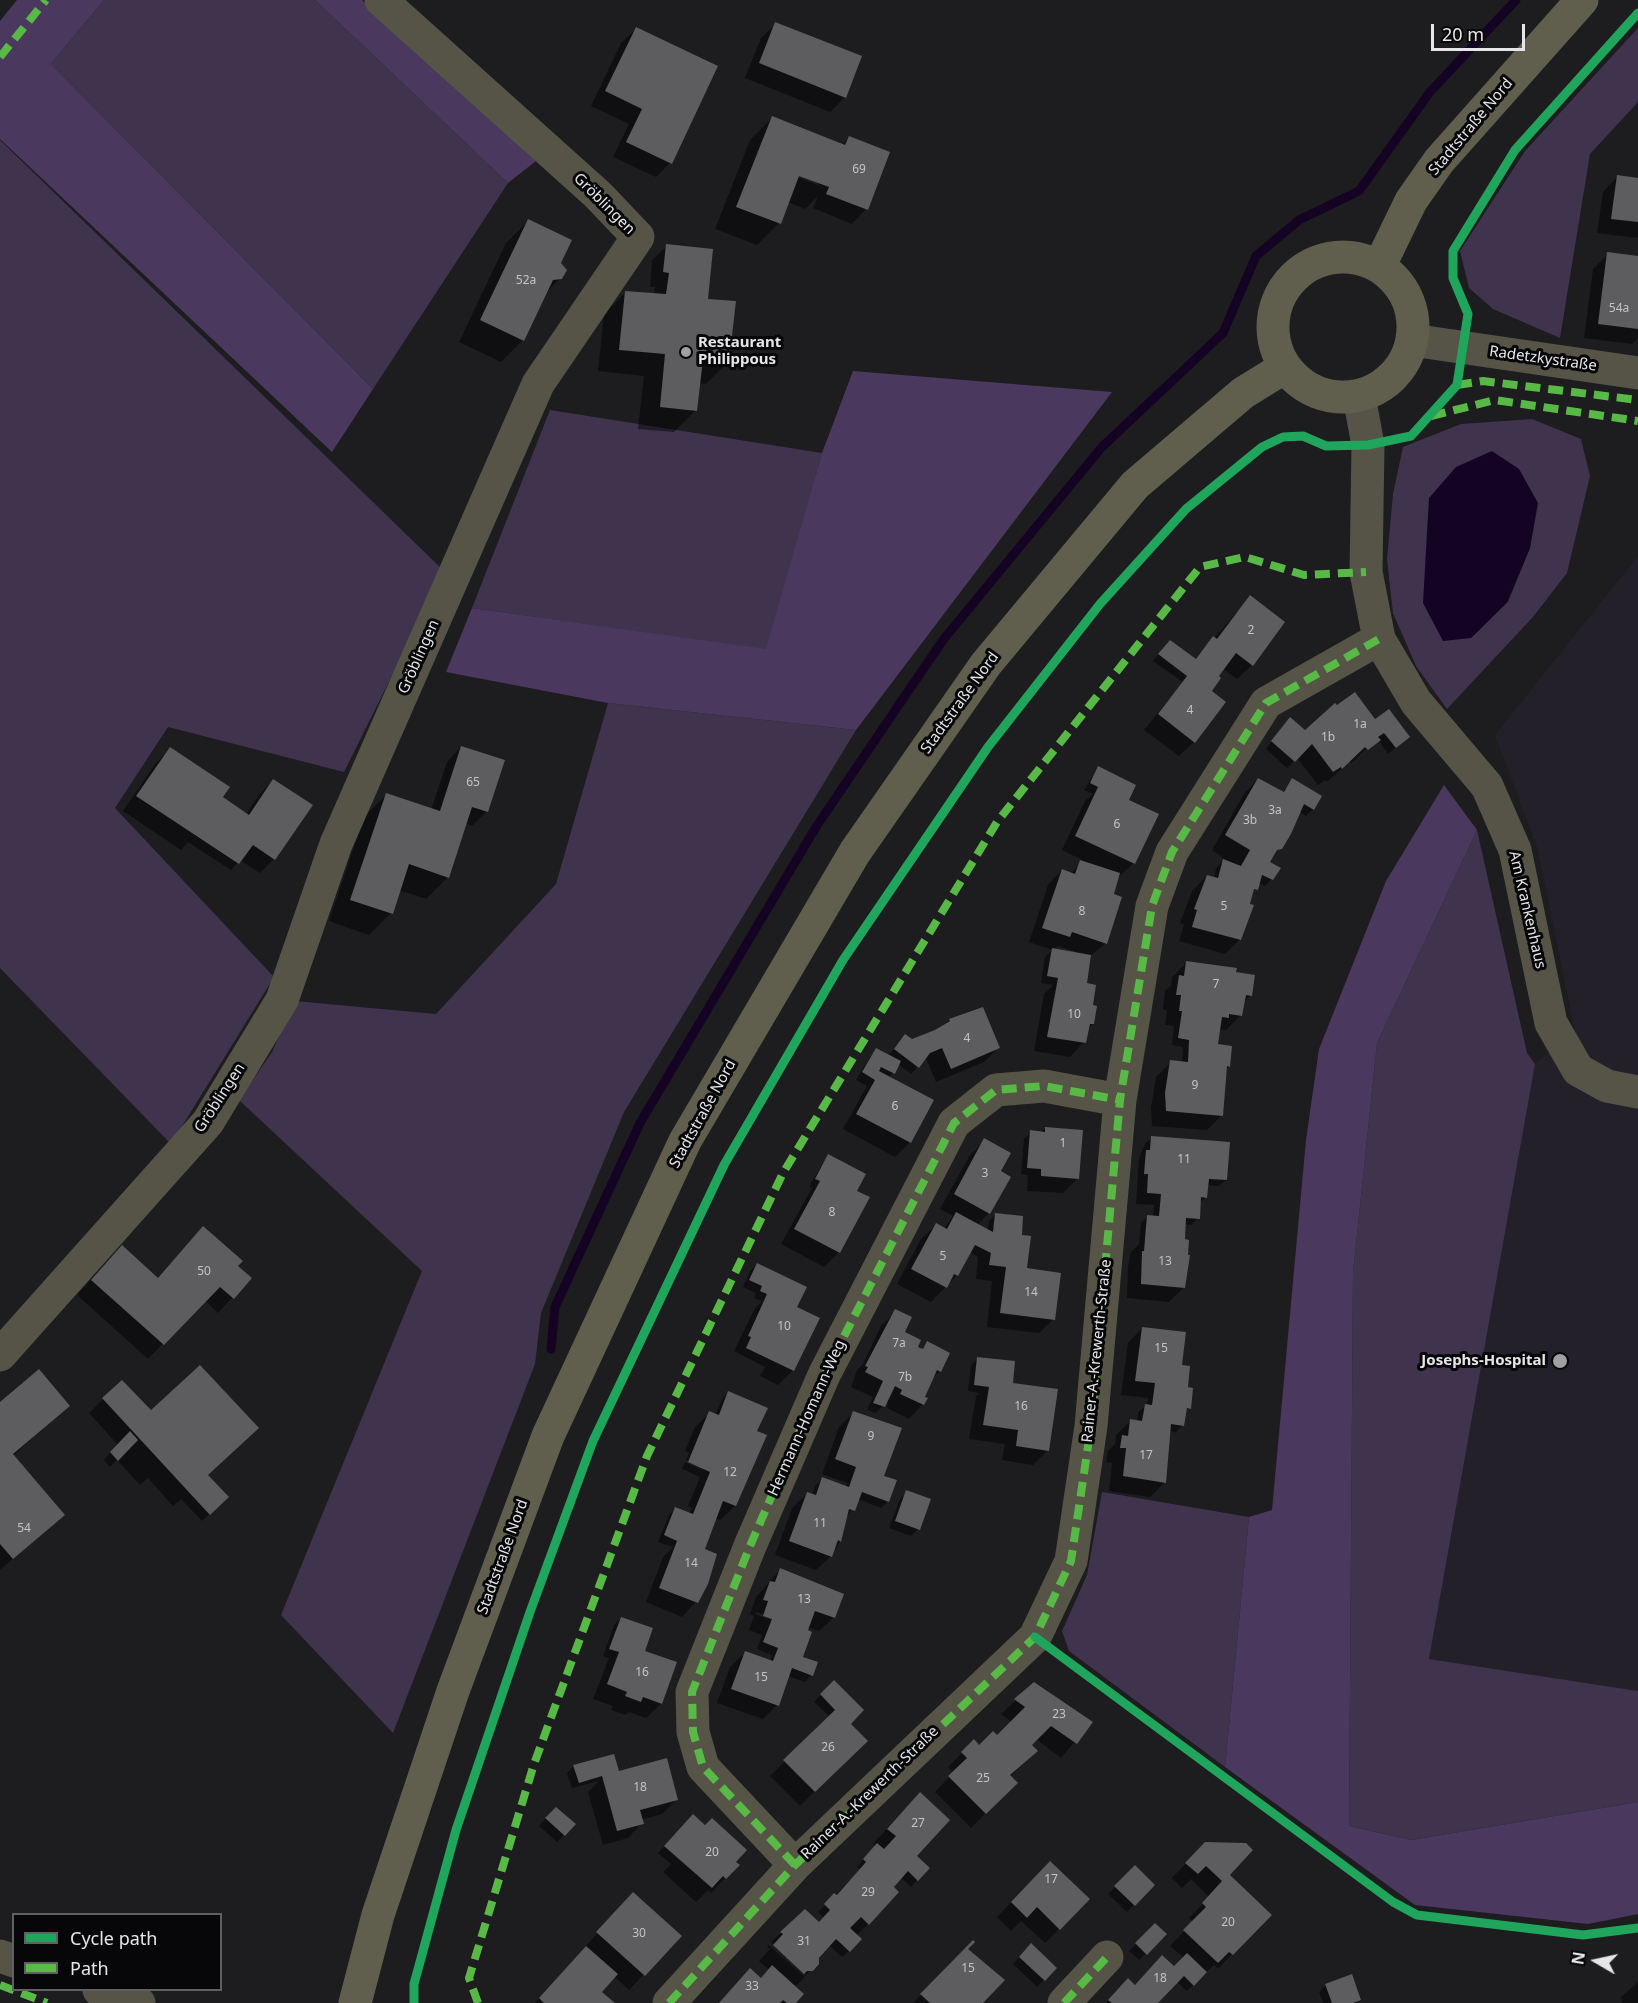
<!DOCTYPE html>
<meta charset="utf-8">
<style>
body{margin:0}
#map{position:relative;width:1638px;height:2003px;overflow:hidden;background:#1d1c1f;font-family:"Noto Sans",sans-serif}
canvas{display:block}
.legend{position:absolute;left:12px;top:1913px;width:210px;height:78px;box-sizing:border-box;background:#070608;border:2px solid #605f62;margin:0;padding:8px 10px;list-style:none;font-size:18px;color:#e6e5e8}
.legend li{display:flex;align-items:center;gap:12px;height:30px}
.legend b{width:30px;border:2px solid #605f62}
.north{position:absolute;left:1566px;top:1931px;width:60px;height:60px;-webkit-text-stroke:4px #070608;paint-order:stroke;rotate:279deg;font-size:16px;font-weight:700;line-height:24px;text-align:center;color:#e6e5e8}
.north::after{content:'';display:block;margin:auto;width:21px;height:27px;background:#e6e5e8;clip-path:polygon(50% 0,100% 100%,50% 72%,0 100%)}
.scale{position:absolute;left:1431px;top:24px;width:94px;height:27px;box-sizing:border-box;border:3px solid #e6e5e8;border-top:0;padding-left:8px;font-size:18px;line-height:21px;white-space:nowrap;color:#e6e5e8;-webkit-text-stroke:4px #070608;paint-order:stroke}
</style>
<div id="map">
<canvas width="1638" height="2003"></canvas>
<ul class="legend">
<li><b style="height:8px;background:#20a55d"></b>Cycle path</li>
<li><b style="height:8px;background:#58b947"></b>Path</li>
</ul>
<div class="north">N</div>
<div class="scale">20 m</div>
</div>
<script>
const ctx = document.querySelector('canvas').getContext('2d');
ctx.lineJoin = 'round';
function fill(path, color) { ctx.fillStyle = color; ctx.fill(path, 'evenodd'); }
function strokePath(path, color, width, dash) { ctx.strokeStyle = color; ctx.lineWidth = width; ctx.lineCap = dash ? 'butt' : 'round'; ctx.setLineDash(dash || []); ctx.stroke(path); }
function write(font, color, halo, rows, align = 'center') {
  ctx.font = font + ' "Noto Sans",sans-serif'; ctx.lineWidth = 6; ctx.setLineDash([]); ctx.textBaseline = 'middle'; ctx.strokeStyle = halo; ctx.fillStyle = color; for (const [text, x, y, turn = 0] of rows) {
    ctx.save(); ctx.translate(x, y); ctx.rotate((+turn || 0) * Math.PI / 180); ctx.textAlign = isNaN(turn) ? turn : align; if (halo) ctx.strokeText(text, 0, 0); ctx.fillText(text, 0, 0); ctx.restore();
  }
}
fill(new Path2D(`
 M1638,556V1691L1429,1659L1535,1064L1575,1032L1538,850L1495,735Z`), '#242029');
fill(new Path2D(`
 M104,0H315L508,183L373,389L51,64Z
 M1638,28V102L1590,154L1560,338L1493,309L1469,288L1460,251L1525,151Z
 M0,140L444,571L344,772L168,727L115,808L274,977L171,1144L0,968Z
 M550,410L822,453L767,650L472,608Z
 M1532,419L1581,439L1590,476L1567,573L1533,617L1447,709L1416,666L1393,613L1387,559L1393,494L1403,447L1461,424ZM1530,548L1508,602L1471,638Z
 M608,703L856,730L624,1112L541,1313L535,1364L393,1733L281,1615L422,1271L239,1100L272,1052L295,1001L436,1014L556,884Z
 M1477,830L1527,1053L1535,1064L1429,1659L1638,1691V1802L1411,1840L1349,1826L1353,1273L1377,1043Z
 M1102,1492L1249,1517L1225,1767L1069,1651L1062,1631L1087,1575Z`), '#40334e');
fill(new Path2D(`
 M17,0H104L51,64L373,389L332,452L0,139V21Z
 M315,0H362L536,161L508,183Z
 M853,371L1112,392L856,730L608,703L446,672L472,608L766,649L822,453Z
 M1444,785L1477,830L1377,1043L1353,1273L1349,1826L1411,1840L1638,1802V1914L1588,1924L1415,1905L1225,1767L1249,1517L1272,1510L1306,1140L1319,1049L1386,881Z`), '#4b385e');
fill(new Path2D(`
 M1492,451L1519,469L1538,503L1530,548L1507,602L1471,638L1443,641L1423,603L1429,498L1456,467Z`), '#150324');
fill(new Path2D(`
 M776,24L845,97L830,112L745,78L761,38Z
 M636,29L670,163L656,177L613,157L629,124L591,106L621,43Z
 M772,118L842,145L849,138L866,209L852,224L813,208L818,196L805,209L788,202L779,223L757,245L715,229L750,140ZM793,172L818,182V185L792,175Z
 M1617,177L1638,179V238L1597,233L1603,192Z
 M528,221L560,263L561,278L545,294L523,340L501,362L459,342L506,243Z
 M667,246L728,362L706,384L699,383L696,410L674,432L638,429L644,376L598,371L604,314L626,292L654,295L655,287H650L652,260Z
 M1608,254L1638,258V338L1632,344L1584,338L1593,269Z
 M1250,597L1252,665L1237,679L1222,668L1209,691L1194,742L1179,756L1144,730L1183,682L1153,661L1163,648L1195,660Z
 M1334,705L1408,737L1388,754L1377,738L1352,763L1350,761L1327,782L1325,780L1318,785L1297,758L1287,768L1266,749L1283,726L1304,731Z
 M461,747L487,811L472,826L465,823L448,877L426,899L399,890L391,913L369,935L329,921L364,817L386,795L431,810L447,762Z
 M170,749L221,797L246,814L259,795L273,780L274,859L260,873L240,860L231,870L188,842L181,850L123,811L156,763Z
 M1098,768L1127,800L1134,863L1118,877L1112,893L1106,943L1089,957L1085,982L1093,1024L1087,1029L1084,1042L1070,1057L1034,1051L1044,994L1053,985L1041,983L1045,957L1052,950L1029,942L1048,885L1062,870L1071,874L1082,860L1062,850L1085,801L1093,794L1084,790ZM1058,946L1076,952L1075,954L1054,950Z
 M1258,779L1282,793L1292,780L1313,809L1306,816L1299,812L1290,833L1268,862L1272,879L1265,886L1258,883L1251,895L1240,939L1225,954L1179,941L1184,924L1180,923L1192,891L1207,876L1214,878L1216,868L1223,861L1233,865L1212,850L1244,794Z
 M1187,962L1234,973L1251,995L1243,1003L1241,1015L1226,1030L1218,1029L1216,1045L1229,1066L1225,1070L1221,1116L1207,1130L1152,1126L1151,1108L1156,1077L1171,1062L1182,1063L1183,1047L1172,1045L1174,1026L1165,1025L1167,1010L1163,1009L1165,991L1171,986L1172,977Z
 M950,1020L999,1047L984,1062L936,1082L926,1058L911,1074L898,1064L889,1078L910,1142L895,1157L843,1129L867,1086L856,1080L870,1057L877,1050L888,1056L899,1043L912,1041L931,1033Z
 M1045,1128L1077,1179L1063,1193L1027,1191L1028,1175L1021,1174L1024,1139L1031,1132L1041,1133Z
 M1152,1137L1226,1180L1219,1186L1207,1185L1206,1197L1199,1204L1198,1218L1191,1225L1184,1224V1287L1169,1302L1127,1298L1128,1267L1131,1252L1139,1244L1141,1223L1148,1216L1153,1217L1154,1205L1136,1204L1139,1158L1145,1144Z
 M985,1140L999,1172L989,1213L977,1225L988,1231L989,1221L995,1215L1020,1236L1026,1270L1054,1319L1039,1333L987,1327L992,1281L976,1279L978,1257L969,1252L957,1275L931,1302L897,1284L921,1239L936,1225L944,1229L953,1216L940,1209L970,1155Z
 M828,1155L855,1191L839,1252L824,1267L781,1244L812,1188L809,1186Z
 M107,1262L157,1279L236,1266L250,1278L218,1313L205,1300L148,1359L77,1295Z
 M757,1265L795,1308L793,1370L778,1385L760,1376L765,1367L734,1351L754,1310L762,1301L754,1298L756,1293L743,1287L750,1271Z
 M896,1311L903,1332L921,1350L927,1343L940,1371L931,1379L923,1398V1404L909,1419L887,1408L888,1404L885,1403L876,1413L867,1410L873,1397L851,1387L857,1370L863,1364L881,1326Z
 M1142,1328L1180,1366L1189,1408L1184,1413L1183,1425L1176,1432L1169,1431L1164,1483L1150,1497L1109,1491L1112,1463L1106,1462L1108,1451L1115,1444L1116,1435L1130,1421H1137L1138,1412L1147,1405L1148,1398L1121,1395L1128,1343Z
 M978,1358L1011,1382L1048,1450L1033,1465L1002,1460L1005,1444L969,1439L976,1396L979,1393L968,1391L971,1365Z
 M728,1392L756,1432L765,1436L735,1506L720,1520L715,1518L703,1548L696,1602L682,1617L646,1602L663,1557L673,1547L658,1542L669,1515L675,1508L689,1514L692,1508L688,1506L700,1477L682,1469L685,1462L702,1470V1467L686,1460L689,1453L685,1451L695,1427L710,1413L715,1415L722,1399Z
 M103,1399L207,1476L227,1497L202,1521L181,1499L173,1506L148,1478L140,1485L117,1460L110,1467L104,1460L117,1444L89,1413Z
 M0,1404L68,1405L13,1456L63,1515L0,1570Z
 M854,1412L882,1477L888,1501L881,1508L858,1499L842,1525L845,1526L840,1541L831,1556L816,1570L775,1555L792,1508L807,1494L812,1495L815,1486L822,1479L846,1487L847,1483L822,1474L839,1427Z
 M907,1492L918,1529L911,1536L889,1528L900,1499Z
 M780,1570L834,1617L819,1631L807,1627L801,1658L811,1675L805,1682L788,1676L777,1705L763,1719L717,1703L730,1667L745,1653L770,1662L772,1655L757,1649L762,1635L749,1630L754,1616L750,1614L756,1597ZM756,1612L774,1618L772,1620L755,1614Z
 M621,1618L643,1651L675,1663L661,1704L646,1718L629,1712L625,1715L611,1710L613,1706L593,1699L609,1658L603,1656L614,1625Z
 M834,1682L849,1724L865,1741L800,1806L770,1776L830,1717L814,1702Z
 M1032,1685H1039L1091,1722L1061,1758L1036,1739L1030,1745L1036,1751L1010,1777L1016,1783L971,1828L935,1792L953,1773L948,1767L974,1741L979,1747L997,1737L1012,1722L1001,1714Z
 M574,1766L618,1773L677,1799L662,1814L641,1820L642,1823L628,1838L603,1845L588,1792L599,1781L572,1788L567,1773Z
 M905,1809L917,1880L911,1887L900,1877L868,1924L856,1936L860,1939L849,1951L842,1957L829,1945L818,1957V1963L805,1976V1973L771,1942L781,1933L819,1924L824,1918L818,1912L861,1870L857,1867L876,1846L873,1844Z
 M549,1815L564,1835L557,1842L539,1826Z
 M686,1823L737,1865L711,1893L708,1890L696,1902L663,1872L671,1864L658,1853Z
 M1191,1858L1227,1875L1232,1954L1218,1969L1214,1965L1187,1991L1177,1982L1156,2003H1106L1128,1980L1134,1986L1174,1968L1184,1958L1170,1946L1193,1922L1189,1918L1209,1897L1191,1879L1182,1888L1172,1878Z
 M1135,1867L1153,1885L1127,1912L1108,1894Z
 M1036,1877L1059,1929L1045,1943L1021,1921L1011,1931L997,1917Z
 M619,1909L680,1936L629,1990L614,1976L600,1992L612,2003H535Z
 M1155,1925L1165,1934L1139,1960L1129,1951Z
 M769,1945L805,1977L797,1985H791L793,2003H719L760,1980L769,1970L759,1961L770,1949L767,1947Z
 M1031,1945L1055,1968L1037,1987L1013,1964Z
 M966,1949L981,2003H913Z
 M1638,1982V2003H1622L1621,1997Z
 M1326,1985L1360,1999L1356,2003H1323L1319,1992Z`), '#0007');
strokePath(new Path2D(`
 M551,1349L555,1307L640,1123L816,827L943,640L1102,447L1223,333L1256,256L1299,220L1359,191L1430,92L1516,0`), '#150324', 9);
fill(new Path2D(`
 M775,22L862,56L846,98L759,63Z
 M636,27L718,66L672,164L626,142L642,109L605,91Z
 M772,116L845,145L849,136L890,152L868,210L826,194L829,187L799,176L781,224L736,207Z
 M1617,175L1638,178V222L1611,219Z
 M528,219L572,240L561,263L567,270L562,279L553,280L524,341L480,320Z
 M666,244L713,249L708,299L736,301L729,362L703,359L697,411L660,407L665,354L619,350L625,291L666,294L669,273L663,272Z
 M1607,252L1638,256V329L1598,324Z
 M1250,595L1285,622L1253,666L1236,653L1219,676L1221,678L1212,691L1226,702L1195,743L1158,714L1187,676L1158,654L1170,640L1196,659L1213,636L1217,639Z
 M1355,692L1375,719L1389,709L1410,737L1396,748L1384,733L1378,737L1381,740L1368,750L1365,747L1342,769L1341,767L1333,772L1312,744L1295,762L1271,741L1290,717L1305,730L1335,703L1337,705Z
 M461,746L505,760L488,812L472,807L449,878L409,864L393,914L350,900L386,793L440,811Z
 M170,747L230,787L223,797L249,815L273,779L313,805L275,860L253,845L239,864L136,796Z
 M1098,766L1136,785L1129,800L1159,814L1135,864L1075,836L1098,787L1090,783Z
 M1258,778L1284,792L1292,778L1322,796L1314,810L1304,804L1291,834L1282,849L1277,850L1270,862L1281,868L1273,880L1262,875L1258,890L1254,889L1250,904L1254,905L1241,940L1192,927L1197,910L1194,909L1207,875L1218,878L1223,859L1241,866L1250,850L1225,835Z
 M1080,860L1120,873L1114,894L1122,897L1107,944L1072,932L1070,937L1042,928L1062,869L1075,874Z
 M1052,948L1091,955L1087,983L1096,985L1093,1005L1097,1006L1094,1024H1090L1086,1043L1047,1037L1058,978L1047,976Z
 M1186,961L1237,968L1236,972L1255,975L1252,996L1246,995L1242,1016L1229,1014V1018L1222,1017L1218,1044L1232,1046L1230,1067L1227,1066L1223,1116L1166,1111L1165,1093L1170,1060L1188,1062L1189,1040L1178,1038L1182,1011H1179L1181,995H1176L1179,975L1184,976Z
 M983,1007L1000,1048L951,1069L942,1048L930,1053L919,1068L894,1049L905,1034L912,1039L935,1030L950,1021L949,1019Z
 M876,1048L901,1061L895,1074L881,1067L879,1071L934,1100L911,1143L856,1114L875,1080L862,1072Z
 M1045,1127L1083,1130L1079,1179L1041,1176V1169L1027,1168L1030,1130L1045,1132Z
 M1151,1136L1230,1142L1227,1180L1209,1179L1207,1198L1201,1197L1200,1219L1186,1218L1185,1239L1189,1240L1188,1255H1190L1185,1288L1141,1284L1142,1251H1144L1147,1215L1159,1216L1161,1194L1147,1193L1148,1174H1144L1146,1150H1150Z
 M984,1138L1011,1153L1001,1171L1011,1177L990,1214L954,1194Z
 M828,1154L866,1174L857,1191L870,1197L840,1253L794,1229L820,1181L815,1179Z
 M956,1212L993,1232L995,1213L1023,1216L1022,1235L1031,1236L1027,1268L1061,1273L1055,1320L1000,1313L1006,1267L989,1265L991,1253L975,1245L958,1276L954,1274L947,1288L911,1269L936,1223L947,1229Z
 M203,1226L243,1261L238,1266L252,1278L234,1299L220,1287L164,1345L91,1280L122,1245L158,1278Z
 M757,1263L807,1287L797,1307L820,1318L794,1371L746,1348L751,1337L748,1336L767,1294L760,1291L762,1286L749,1280Z
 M895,1309L912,1317L905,1332L921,1340L918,1347L923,1349L927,1341L950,1353L941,1372L937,1370L925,1397L928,1398L924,1405L900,1394L902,1390L895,1386L885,1407L873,1403L883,1381L865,1372L868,1367L865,1366Z
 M1142,1327L1186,1332L1182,1365L1190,1366L1188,1387L1193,1388L1191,1409L1187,1408L1184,1426L1171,1424L1166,1483L1123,1476L1126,1448H1120L1122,1435L1128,1436L1130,1419L1142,1421L1145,1404L1152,1405L1155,1383L1135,1381Z
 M977,1357L1015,1361L1013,1383L1058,1389L1049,1451L1016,1446L1018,1430L983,1425L989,1387L974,1385Z
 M200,1365L259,1428L208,1475L229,1497L210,1515L102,1398L122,1380L151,1410Z
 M39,1369L70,1406L13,1454L65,1515L13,1559L0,1544V1402Z
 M728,1391L768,1408L757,1431L767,1435L736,1506L723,1501L705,1549L717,1554L708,1584L698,1603L659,1588L677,1541L664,1535L675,1507L693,1514L710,1472L688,1462L709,1411L719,1415Z
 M853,1411L902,1428L884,1476L897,1480L889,1502L862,1492L855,1511L849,1509L841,1542L838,1540L832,1557L789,1541L807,1492L816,1495L822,1477L849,1487L856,1467L835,1459Z
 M130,1431L138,1440L118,1461L110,1452Z
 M906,1490L931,1499L920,1530L895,1521Z
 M780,1568L844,1594L835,1618L815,1611L808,1630L812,1632L803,1657L818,1662L813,1676L792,1668L779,1706L731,1689L745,1651L773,1661L778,1648L763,1642L772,1619L763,1616L768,1601L763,1600L770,1581L775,1582Z
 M621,1617L653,1628L645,1651L677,1662L662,1704L643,1697L641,1702L625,1696L627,1692L607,1684L619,1652L609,1649Z
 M834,1680L864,1710L851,1724L868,1741L815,1792L783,1760L835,1710L820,1694Z
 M1034,1682L1093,1722L1077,1744L1051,1726L1032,1745L1038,1751L1010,1775L1018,1783L986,1814L948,1776L967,1758L961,1752L974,1739L979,1745L993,1731L997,1735L1025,1707L1014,1699Z
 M614,1754L619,1771L667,1758L678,1800L640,1810L644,1824L617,1831L602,1776L579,1783L573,1765Z
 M920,1792L950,1820L917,1856L930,1868L918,1881L908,1871L894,1887L899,1892L869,1925L861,1917L850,1928L862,1939L850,1952L836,1939L819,1958V1964L813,1971H807L804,1974L773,1945L783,1934L780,1932L805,1909L819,1922L830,1910L824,1904L834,1893L837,1895L866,1862L863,1859L877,1843L884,1849L896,1836L887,1829Z
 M556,1807L576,1824L565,1836L545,1818Z
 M693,1814L705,1825L712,1818L747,1850L736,1862L740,1865L726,1879L723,1876L712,1888L664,1846Z
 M1205,1842L1246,1843L1253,1850L1230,1875L1272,1915L1233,1955L1229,1952L1218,1963L1183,1930L1206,1907L1202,1903L1222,1881L1206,1866L1198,1874L1185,1863Z
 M1050,1861L1090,1899L1060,1930L1037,1907L1027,1918L1011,1902Z
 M1135,1865L1155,1885L1135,1906L1114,1886Z
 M633,1892L682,1936L645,1976L596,1932Z
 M1155,1923L1167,1934L1147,1955L1135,1943Z
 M973,1940L975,1942L968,1949L1005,1980L983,2003H930L920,1994Z
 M1031,1943L1057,1968L1045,1981L1019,1957Z
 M586,1946L618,1974L602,1992L615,2003H544L539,1998Z
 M1187,1953L1207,1972L1194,1986L1184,1976L1158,2003H1112L1108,2000L1128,1978L1135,1985L1162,1955L1174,1966Z
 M772,1965L804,1994L796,2003H787L783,2000L780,2003H719L750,1968L761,1978Z
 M1352,1974L1361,2000L1353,2003H1332L1325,1984Z`), '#5d5c5e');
strokePath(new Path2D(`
 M1412,340L1638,373
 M1359,396L1368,445L1366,572L1379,639L1416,702L1487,786L1515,850L1551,1023L1578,1070L1607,1086L1638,1092
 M0,1355L208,1122L282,1000L336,844L538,384L638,237L598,195L381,0
 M795,1865L703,1767L693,1732L692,1692L750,1546L824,1375L954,1123L996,1090L1044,1086L1120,1100
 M0,1956L14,1961
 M99,1990L139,2003
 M669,2003L795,1865L1035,1637L1071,1561L1091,1426L1120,1100L1152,906L1172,852L1266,703L1379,639
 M1064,2003L1107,1957`), '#555447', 33);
strokePath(new Path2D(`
 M1273 327a70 70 0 1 1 140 0a70 70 0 1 1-140 0Z
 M1379,267L1411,201L1439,161L1582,0
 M355,2003L378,1915L453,1691L548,1436L685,1141L855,852L986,664L1135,485L1243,393L1285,367`), '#605e4c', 33);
strokePath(new Path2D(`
 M0,57L46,0
 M1457,385L1483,381L1638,400
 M1431,416L1495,400L1638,421
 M795,1865L703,1767L693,1732L692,1692L750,1546L824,1375L954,1123L996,1090L1044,1086L1120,1100
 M0,1985L47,2003
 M478,2003L469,1978L534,1764L647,1456L783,1173L997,822L1200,567L1245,557L1304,575L1366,572
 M669,2003L795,1865L1035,1637L1071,1561L1091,1426L1120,1100L1152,906L1172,852L1266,703L1379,639
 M1064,2003L1107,1957`), '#58b947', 8, [15, 8]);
strokePath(new Path2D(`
 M1035,1637L1393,1902L1417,1915L1583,1935L1638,1928
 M414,2003V1984L456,1830L530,1612L593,1441L724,1165L843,960L988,747L1100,604L1186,509L1262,447L1283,437L1303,436L1326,446L1368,445L1411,436L1457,385L1468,314L1453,278V251L1515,150L1638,13`), '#20a55d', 9);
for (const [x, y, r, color] of [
 [686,352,6,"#a09fa2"],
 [1560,1361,8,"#a09fa2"]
]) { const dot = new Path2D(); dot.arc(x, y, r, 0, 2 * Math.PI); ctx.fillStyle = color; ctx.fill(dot); strokePath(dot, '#070608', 2); }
write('12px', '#c4c3c6', null, [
 ["69",859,170],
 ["52a",526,281],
 ["54a",1619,309],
 ["2",1251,631],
 ["4",1190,711],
 ["1a",1360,725],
 ["1b",1328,738],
 ["65",473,783],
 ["3a",1275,811],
 ["3b",1250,821],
 ["6",1117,825],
 ["5",1224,907],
 ["8",1082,912],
 ["7",1216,985],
 ["10",1074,1015],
 ["4",967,1039],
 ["9",1195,1086],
 ["6",895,1107],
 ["1",1063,1144],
 ["11",1184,1160],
 ["3",985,1174],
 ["8",832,1213],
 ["5",943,1257],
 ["13",1165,1262],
 ["50",204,1272],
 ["14",1031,1293],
 ["10",784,1327],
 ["7a",899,1344],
 ["15",1161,1349],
 ["7b",905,1378],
 ["16",1021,1407],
 ["9",871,1437],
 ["17",1146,1456],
 ["12",730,1473],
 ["11",820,1524],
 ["54",24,1529],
 ["14",691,1564],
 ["13",804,1600],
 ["16",642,1673],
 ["15",761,1678],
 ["23",1059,1715],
 ["26",828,1748],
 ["25",983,1779],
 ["18",640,1788],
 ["27",918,1824],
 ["20",712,1853],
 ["17",1051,1880],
 ["29",868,1893],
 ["20",1228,1923],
 ["30",639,1934],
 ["31",804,1942],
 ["15",968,1969],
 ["18",1160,1979],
 ["33",752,1987]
]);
write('15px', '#e6e5e8', '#070608', [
 ["Stadtstraße Nord",1471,127,-50],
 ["Gröblingen",604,204,45],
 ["Radetzkystraße",1543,359,8],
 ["Gröblingen",419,657,-66],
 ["Stadtstraße Nord",960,703,-54],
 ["Am Krankenhaus",1527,910,77],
 ["Gröblingen",220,1098,-57],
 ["Stadtstraße Nord",703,1114,-61],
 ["Rainer-A.-Krewerth-Straße",1097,1351,-84],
 ["Hermann-Homann-Weg",807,1418,-66],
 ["Stadtstraße Nord",503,1557,-70],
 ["Rainer-A.-Krewerth-Straße",870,1793,-44]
]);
write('bold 15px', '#e6e5e8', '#070608', [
 ["Restaurant",698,343],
 ["Philippous",698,360],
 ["Josephs-Hospital",1546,1361,"right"]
], 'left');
</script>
